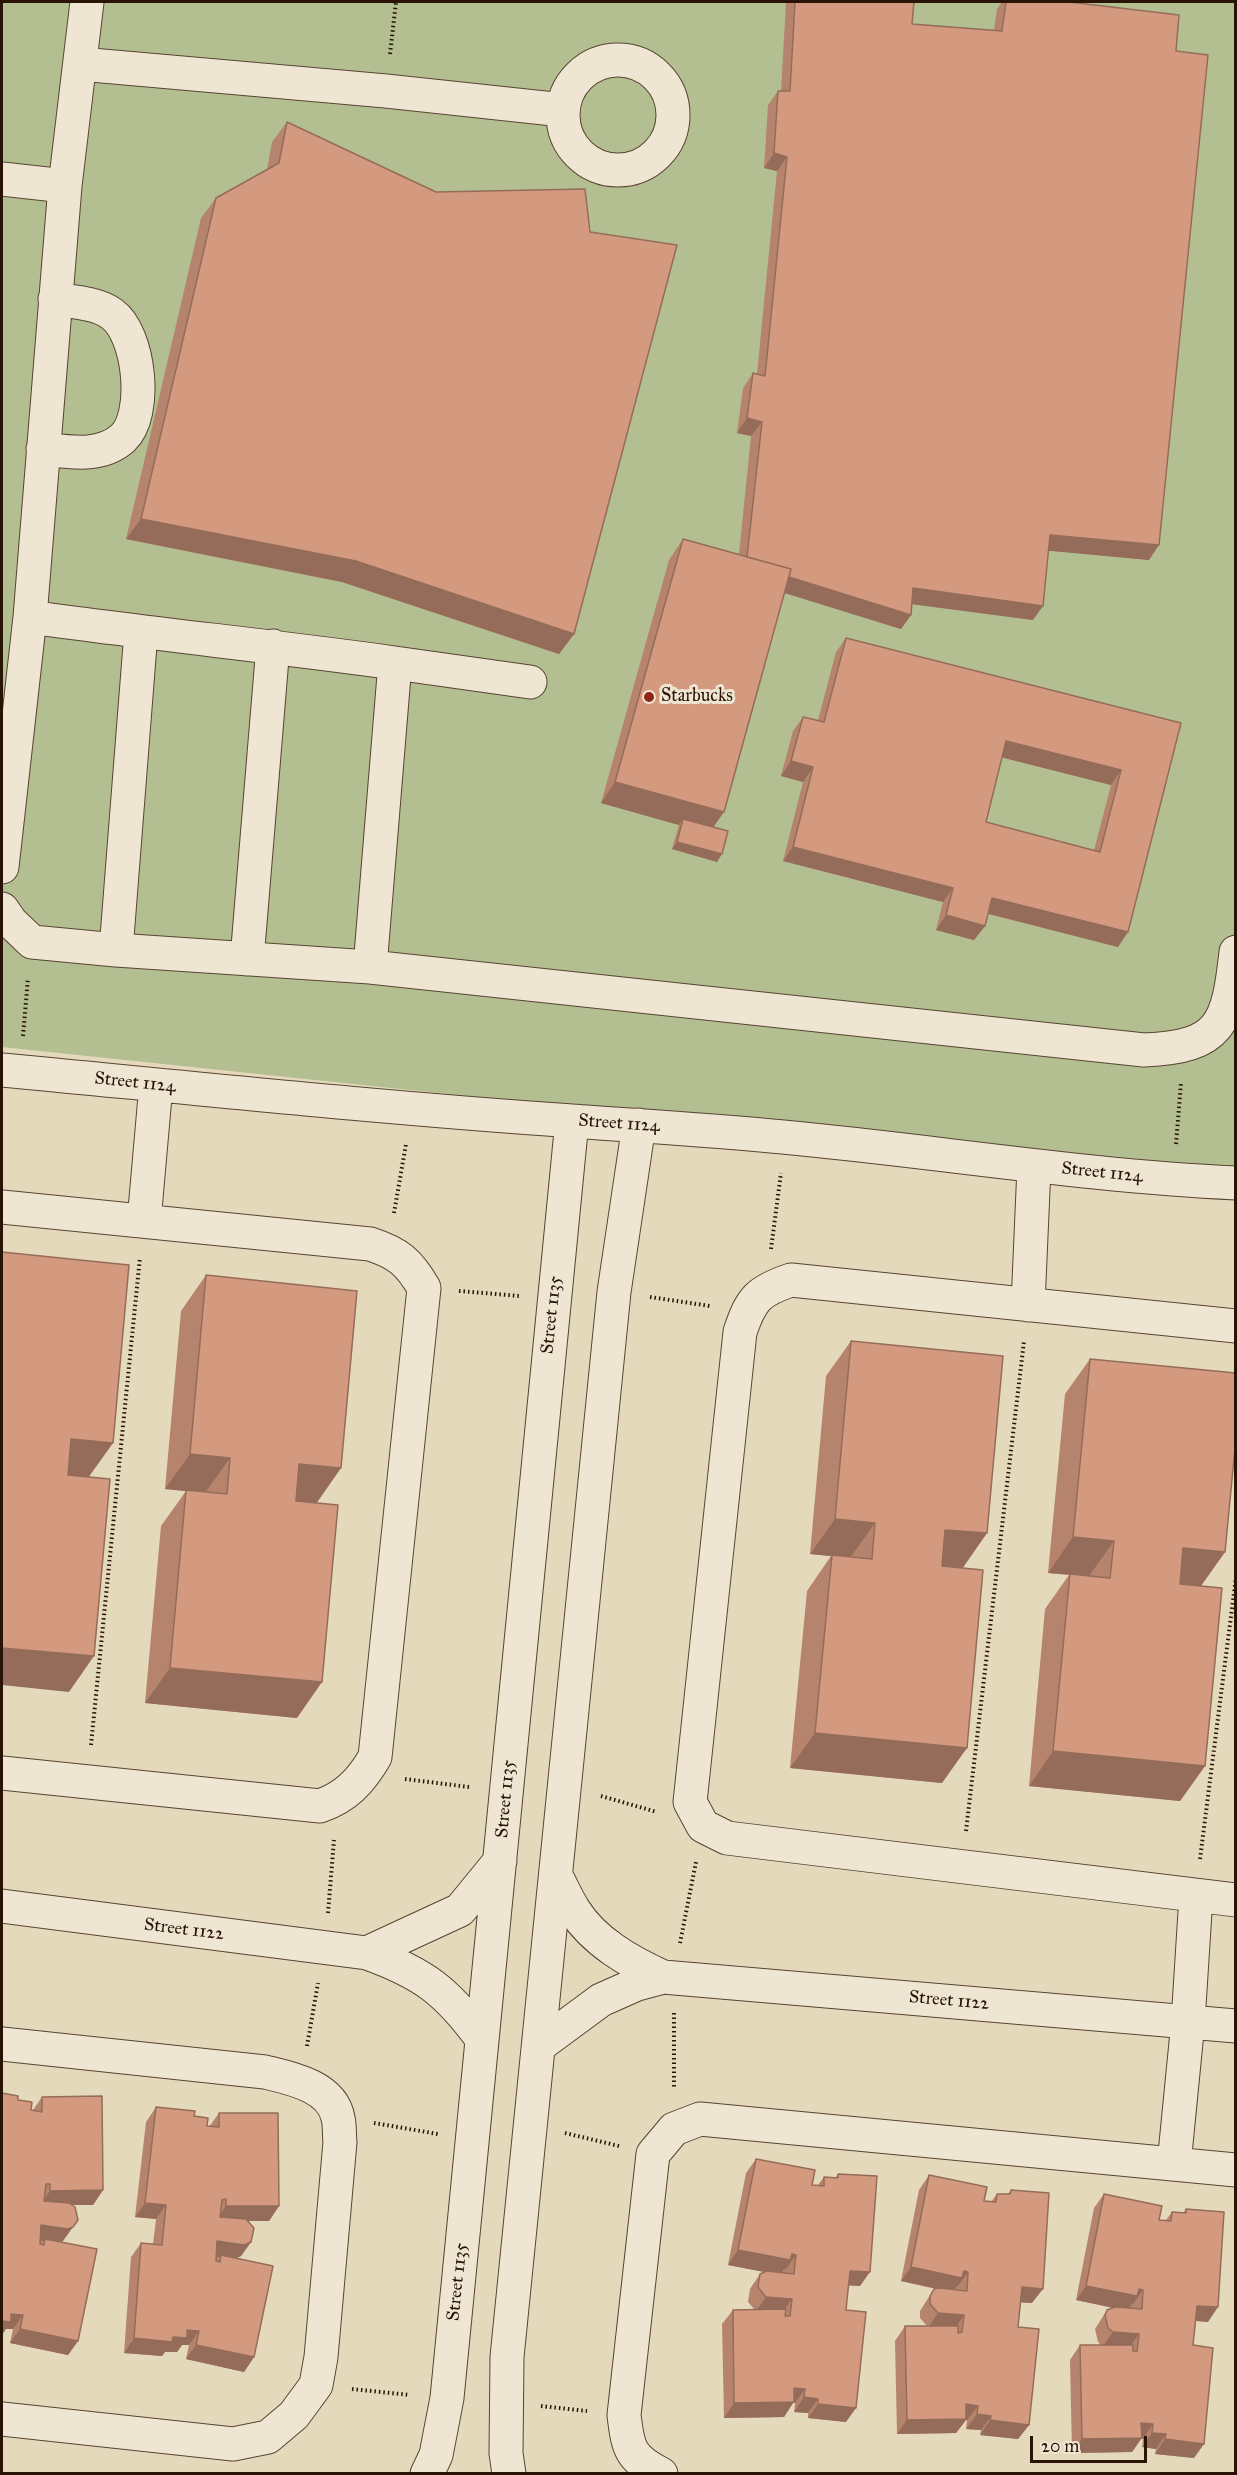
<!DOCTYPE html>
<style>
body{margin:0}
#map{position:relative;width:1237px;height:2475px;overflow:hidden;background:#e5d9bb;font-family:"IM FELL Great Primer",serif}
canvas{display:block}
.frame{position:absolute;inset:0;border:3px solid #291305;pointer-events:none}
.scale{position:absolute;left:1030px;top:2436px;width:117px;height:27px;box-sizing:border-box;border:3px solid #291305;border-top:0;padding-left:8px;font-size:18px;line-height:21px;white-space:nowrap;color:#291305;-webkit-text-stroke:4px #eee6d3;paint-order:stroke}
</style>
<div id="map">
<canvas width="1237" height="2475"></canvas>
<div class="frame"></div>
<div class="scale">20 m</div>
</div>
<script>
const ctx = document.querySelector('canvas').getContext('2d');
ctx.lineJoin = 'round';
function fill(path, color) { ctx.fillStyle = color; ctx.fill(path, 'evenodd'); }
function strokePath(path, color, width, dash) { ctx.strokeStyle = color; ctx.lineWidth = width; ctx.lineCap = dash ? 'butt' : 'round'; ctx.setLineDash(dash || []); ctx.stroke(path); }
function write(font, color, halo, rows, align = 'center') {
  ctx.font = font + ' "IM FELL Great Primer",serif'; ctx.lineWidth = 6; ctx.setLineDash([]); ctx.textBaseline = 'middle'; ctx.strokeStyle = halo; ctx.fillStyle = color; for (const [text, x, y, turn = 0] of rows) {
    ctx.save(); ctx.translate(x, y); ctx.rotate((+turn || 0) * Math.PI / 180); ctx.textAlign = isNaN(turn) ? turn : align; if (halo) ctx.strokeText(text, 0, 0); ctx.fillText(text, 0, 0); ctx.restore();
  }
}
fill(new Path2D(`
 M2,2H1235V1177L2,1047Z`), '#b4bf91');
const minor = new Path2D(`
 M563 115a55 55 0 1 1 110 0a55 55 0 1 1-110 0Z
 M80,64L386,91L563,110
 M2,179L65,186L30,617L2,867
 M65,186L87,2
 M43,449C70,452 101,458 123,438C148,415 140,334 112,314C97,303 73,302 55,299
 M30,617C151,634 273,646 395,663L370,967
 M395,663L530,682
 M2,909L11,922L32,942L116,950L370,967L1144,1050C1222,1047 1228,1023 1236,952
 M116,950L141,632
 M247,959L273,646
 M2,1070C192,1088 382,1108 572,1121C643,1126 713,1130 783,1137C934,1151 1084,1176 1236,1183
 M2,1207L370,1244C398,1253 409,1262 424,1288L375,1757C361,1781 346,1797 320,1806L2,1773
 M144,1221L156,1085
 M1028,1305L1034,1167
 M1236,1326L791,1280C758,1291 751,1299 740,1332L690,1802L703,1826L727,1838L1236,1900
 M556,1876C562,1887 567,1899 574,1910C594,1942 630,1962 663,1977
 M2,1906L367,1953C423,1973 447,1991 482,2039
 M367,1953L460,1910L500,1861
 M2,2044L265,2072C290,2078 332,2086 338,2118C340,2126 339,2135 340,2142L321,2357L316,2385L294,2415L268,2437L233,2444L2,2419
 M540,2045L601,2000L637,1984L663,1977L1236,2026
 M1174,2164L1188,2022L1196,1896
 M427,2474L436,2455L447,2398L572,1121
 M509,2474L506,2453L507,2357L614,1292L639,1125
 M661,2474C630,2458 628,2449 624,2415L653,2154L674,2129L700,2119L1236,2170`);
strokePath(minor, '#584432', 35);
strokePath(new Path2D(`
 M390,54L396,2
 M23,1036L28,978
 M1176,1144L1181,1083
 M394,1213L406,1144
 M771,1249L781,1173
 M459,1291L520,1296
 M650,1297L710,1306
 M91,1745L140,1257
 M405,1779L469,1787
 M601,1796L657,1812
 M966,1831L1024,1341
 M1200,1859L1236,1577
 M328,1913L334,1840
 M680,1943L696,1862
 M674,2013V2089
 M307,2046L318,1983
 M374,2123L438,2134
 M565,2133L619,2146
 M352,2389L410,2395
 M541,2406L587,2411`), '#291305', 4, [1.5, 3]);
strokePath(minor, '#eee6d3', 33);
fill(new Path2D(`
 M786,2H914L912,24L994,30L997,9L1002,2H1069L1176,51L1149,560L1048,550L1033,620L912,604L911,615L901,629L785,593L714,827L717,862L672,849L679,825L601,803L669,560L683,539L739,554L751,436L737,433L743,388L753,373L757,374L777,171L764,168L768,105L778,91H781Z
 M287,122L574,634L559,654L342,582L126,539L201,218L216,198L267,170L272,142Z
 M846,638L1181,723L1118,947L988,914L985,926L974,940L936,930L943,902L783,861L803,782L781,776L793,731L803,717L818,720L836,652ZM1002,757L1111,785L1094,850L986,822Z
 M206,1275L317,1503L297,1718L145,1703L161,1526L186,1491L165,1489L181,1311Z
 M851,1341L987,1533L962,1568L942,1783L790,1768L807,1591L831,1556L810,1554L826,1376Z
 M1090,1359L1225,1552L1201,1586L1205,1766L1180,1801L1029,1786L1045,1609L1069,1575L1048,1573L1065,1394Z
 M42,2097L103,2190L93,2205H72L63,2241L61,2242L78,2341L68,2355L10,2343L13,2329H6L18,2100L31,2110H33Z
 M156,2107L207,2126L209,2127L219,2113L279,2206L269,2221H247L251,2242L241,2256L237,2258L254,2357L244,2372L186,2359L189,2345H182L177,2352H165L162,2356L124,2353L131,2257L141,2243L153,2244L156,2219L135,2217L146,2122Z
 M756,2159L812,2185H818L824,2177L835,2178L838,2174L860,2286L848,2285L846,2310V2422L808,2418V2413L794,2412L795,2403H793L784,2417L724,2418L722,2324L733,2310L754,2309L748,2302L750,2289L760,2274L765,2272L728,2265L746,2173Z
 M929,2175L984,2201L991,2202L997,2194H1008L1011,2190L1032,2303L1021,2302L1018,2327L1029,2425L1018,2439L980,2435L981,2430L966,2429L967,2420H966L956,2433L897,2434L895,2341L905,2326H927L920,2318V2311L934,2289H936L901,2281L919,2190Z
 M1104,2194L1159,2220H1166L1172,2212L1183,2213L1186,2209L1208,2322L1196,2321L1193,2345L1194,2458L1155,2454L1156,2449L1142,2447L1143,2439H1141L1132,2452L1072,2453L1070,2360L1080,2345H1101L1098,2342L1095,2329L1107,2310L1112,2307L1076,2300L1094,2208Z`), '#b6846d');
fill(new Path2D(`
 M774,153L787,157L777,171L764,168Z
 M747,418L762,422L751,436L737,433Z
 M141,519L356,561L574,634L559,654L342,582L126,539Z
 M1050,535L1159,545L1149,560L1040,550Z
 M746,564L911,615L901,629L736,578Z
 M913,588L1043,606L1033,620L903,603Z
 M1006,741L1121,770L1111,785L996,756Z
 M791,761L813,767L803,782L781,776Z
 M615,782L724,812L709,833L683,819L679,825L601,803Z
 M677,842L722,854L717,862L672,849Z
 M793,847L953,888L943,902L783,861Z
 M992,898L1128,932L1118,947L982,912Z
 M946,915L985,926L974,940L936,930Z
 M71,1439L113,1443L88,1478L47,1474Z
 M190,1454L230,1458L205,1493L165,1489Z
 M299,1464L341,1468L316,1504L274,1500Z
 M835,1519L875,1523L850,1558L810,1554Z
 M945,1530L987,1533L962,1569L920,1565Z
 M1073,1537L1114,1541L1089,1576L1048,1573Z
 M1183,1548L1225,1552L1200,1587L1159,1583Z
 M2,1648L94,1656L69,1692L2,1685Z
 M170,1668L322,1682L297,1718L145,1703Z
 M815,1733L967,1748L942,1783L790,1768Z
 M1053,1751L1205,1766L1180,1801L1029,1786Z
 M103,2190L93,2205H40L50,2191Z
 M145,2203L166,2205L156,2219L135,2217Z
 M226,2206H279L269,2221H216Z
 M41,2225L73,2227L63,2241L58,2243L45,2239L44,2241L31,2239Z
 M217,2241L251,2242L241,2256L234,2259L221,2255L220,2257L207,2256Z
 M738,2250L792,2254L796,2255L786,2269H784L780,2275L728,2265Z
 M911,2267L964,2271L968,2272L958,2286H957L952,2292L901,2281Z
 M850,2271L870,2272L860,2286L840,2285Z
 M1086,2286L1139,2289L1143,2290L1133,2304H1132L1127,2311L1076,2300Z
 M1022,2287L1043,2289L1032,2303L1012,2302Z
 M766,2297L792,2299L782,2313L756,2311Z
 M1197,2306L1218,2307L1208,2322L1187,2320Z
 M938,2313L964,2315L954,2330L928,2328Z
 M11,2314L23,2315L13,2329H6L2,2335V2321Z
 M20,2329L78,2341L68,2355L10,2343Z
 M187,2330L199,2331L189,2345H182L177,2352H165L162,2356L124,2353L134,2338L173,2337Z
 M1113,2332L1139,2334L1129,2348L1103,2346Z
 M196,2345L254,2357L244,2372L186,2359Z
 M794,2388L805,2389L795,2403H793L784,2417L724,2418L734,2403Z
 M804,2397L818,2399L808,2413L794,2412Z
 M818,2404L856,2408L846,2422L808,2418Z
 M966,2404L978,2406L967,2420H966L956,2433L897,2434L907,2420Z
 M977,2414L991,2416L981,2430L966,2429Z
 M990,2420L1029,2425L1018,2439L980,2435Z
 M1141,2423L1153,2424L1143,2439H1141L1132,2452L1072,2453L1082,2439Z
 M1152,2433L1166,2434L1156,2449L1142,2447Z
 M1165,2439L1204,2444L1194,2458L1155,2454Z`), '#946c59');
const building = new Path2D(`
 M795,2H914L912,24L1002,31L1006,2H1069L1179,15L1176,51L1208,55L1159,545L1050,535L1043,606L913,588L911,615L789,577L791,569L747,557L762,422L747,418L753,373L765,376L787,157L774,153L778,91H790Z
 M287,122L436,192L585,189L590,232L677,245L574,634L356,561L141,519L216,198L279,163Z
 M683,539L791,569L724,812L615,782Z
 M846,638L1181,723L1128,932L992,898L985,926L946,915L953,888L793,847L813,767L791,761L803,717L824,722ZM1006,741L1121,770L1100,852L986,822Z
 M683,819L728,831L722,854L677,842Z
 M2,1252L129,1265L113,1443L71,1439L68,1475L110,1479L94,1656L2,1648Z
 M206,1275L357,1291L341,1468L299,1464L296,1501L338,1505L322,1682L170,1668L186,1490L227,1494L230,1458L190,1454Z
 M851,1341L1003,1356L987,1533L945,1530L942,1566L983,1570L967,1748L815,1733L832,1555L872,1559L875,1523L835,1519Z
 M1090,1359L1236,1373V1438L1225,1552L1183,1548L1180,1584L1222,1588L1205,1766L1053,1751L1070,1574L1110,1578L1114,1541L1073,1537Z
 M2,2093L18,2096V2100L32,2102L31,2110L42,2112V2097L102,2096L103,2190L50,2191V2184H46L44,2201L69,2203L75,2207L78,2220L73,2227L68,2229L41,2225L40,2244L44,2245L45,2239L97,2249L78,2341L20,2329L23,2315L11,2314V2322L2,2321Z
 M156,2107L195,2111L194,2116L208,2118L207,2126L219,2127V2113H278L279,2206H226V2199L222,2200L220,2217L246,2219L254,2228L251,2242L244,2245L217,2241L216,2261L220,2262L221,2255L273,2266L254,2357L196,2345L199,2331L187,2330V2338L173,2337L172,2342L134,2338L141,2243L162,2245L166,2205L145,2203Z
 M756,2159L815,2170L812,2185L824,2186V2177L838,2178V2174L877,2176L870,2272L850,2271L846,2310L866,2312L856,2408L818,2404V2399L804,2397L805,2389L794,2388V2402L734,2403L733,2310L786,2309L785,2316H790L792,2299L766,2297L758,2287L760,2274L767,2271L794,2274L796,2255L792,2254L790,2260L738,2250Z
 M929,2175L987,2187L984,2201L996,2202L997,2194H1010L1011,2190L1049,2193L1043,2289L1022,2287L1018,2327L1039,2329L1029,2425L990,2420L991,2416L977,2414L978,2406L966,2404V2419L907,2420L905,2326H958V2333L962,2332L964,2315L938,2313L930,2304V2296L934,2289L939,2288L967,2291L968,2272L964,2271L962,2278L911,2267Z
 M1104,2194L1162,2206L1159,2220L1171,2221L1172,2212L1186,2213V2209L1224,2212L1218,2307L1197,2306L1193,2345L1213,2348L1204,2444L1165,2439L1166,2434L1152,2433L1153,2424L1141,2423L1142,2438L1082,2439L1080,2345H1133V2351H1137L1139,2334L1113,2332L1108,2328L1105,2315L1107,2310L1115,2307L1142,2309L1143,2290L1139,2289L1137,2296L1086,2286Z`);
fill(building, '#d49a7f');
strokePath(building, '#946c59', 1.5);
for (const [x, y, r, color] of [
 [649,697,6,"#8f2418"]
]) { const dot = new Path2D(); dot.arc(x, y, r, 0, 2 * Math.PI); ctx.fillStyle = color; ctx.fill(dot); strokePath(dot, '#eee6d3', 2); }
write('18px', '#291305', '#eee6d3', [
 ["Starbucks",661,697]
], 'left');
write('18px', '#291305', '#eee6d3', [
 ["Street 1124",135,1083,6],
 ["Street 1124",619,1124,4],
 ["Street 1124",1102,1173,6],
 ["Street 1135",552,1315,-84],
 ["Street 1135",506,1799,-85],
 ["Street 1122",184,1930,7],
 ["Street 1122",949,2001,5],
 ["Street 1135",458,2282,-84]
]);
</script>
